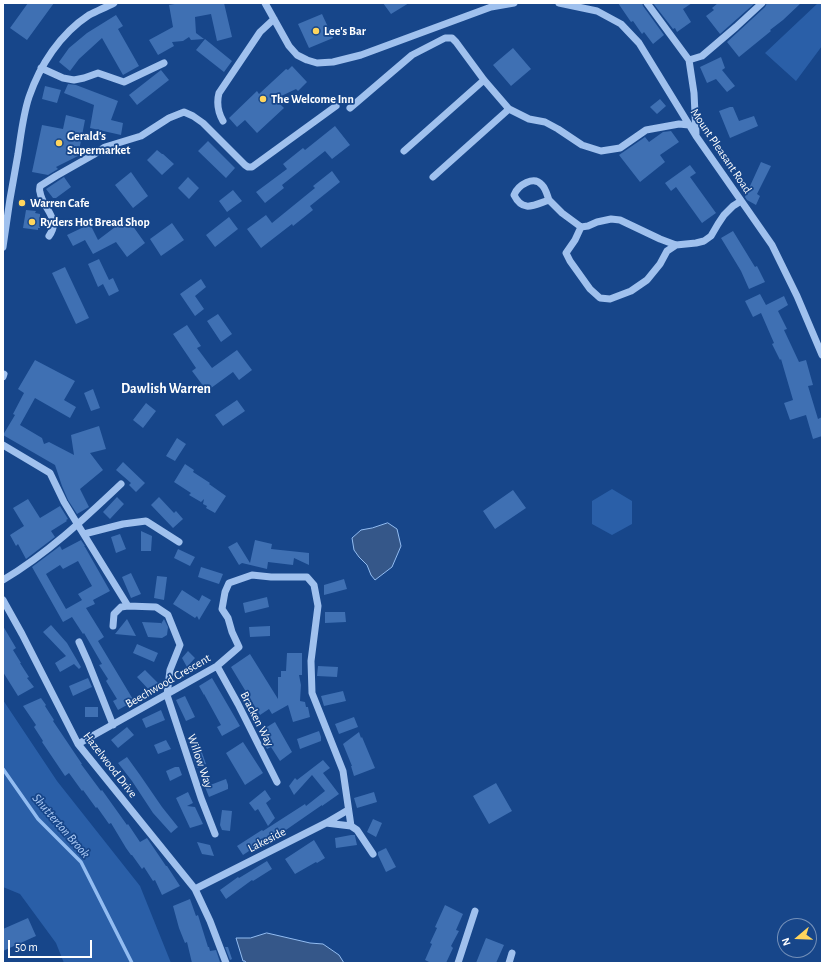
<!DOCTYPE html>
<style>
body{margin:0}
#map{position:relative;width:825px;height:966px;overflow:hidden;background:#17468a;font-family:"Alegreya Sans",sans-serif}
canvas{display:block}
.frame{position:absolute;inset:0;border:4px solid #fff;pointer-events:none}
.north{position:absolute;left:777px;top:918px;width:40px;height:40px;box-sizing:border-box;background:#17468a;border:1px solid #7490b9;border-radius:50%;rotate:251deg;font-size:11px;font-weight:700;line-height:16px;text-align:center;color:#fff}
.north::after{content:'';display:block;margin:auto;width:14px;height:18px;background:#ffd55d;clip-path:polygon(50% 0,100% 100%,50% 72%,0 100%)}
.scale{position:absolute;left:8px;top:940px;width:84px;height:18px;box-sizing:border-box;border:2px solid #fff;border-top:0;padding-left:5px;font-size:12px;line-height:14px;white-space:nowrap;color:#fff;-webkit-text-stroke:3px #17468a;paint-order:stroke}
</style>
<div id="map">
<canvas width="825" height="966"></canvas>
<div class="frame"></div>
<div class="north">N</div>
<div class="scale">50 m</div>
</div>
<script>
const ctx = document.querySelector('canvas').getContext('2d');
ctx.lineJoin = 'round';
function fill(path, color) { ctx.fillStyle = color; ctx.fill(path, 'evenodd'); }
function strokePath(path, color, width, dash) { ctx.strokeStyle = color; ctx.lineWidth = width; ctx.lineCap = dash ? 'butt' : 'round'; ctx.setLineDash(dash || []); ctx.stroke(path); }
function write(font, color, halo, rows, align = 'center') {
  ctx.font = font + ' "Alegreya Sans",sans-serif'; ctx.lineWidth = 3.5; ctx.setLineDash([]); ctx.textBaseline = 'middle'; ctx.strokeStyle = halo; ctx.fillStyle = color; for (const [text, x, y, turn = 0] of rows) {
    ctx.save(); ctx.translate(x, y); ctx.rotate((+turn || 0) * Math.PI / 180); ctx.textAlign = isNaN(turn) ? turn : align; if (halo) ctx.strokeText(text, 0, 0); ctx.fillText(text, 0, 0); ctx.restore();
  }
}
fill(new Path2D(`
 M818,3H822V46L796,81L765,53Z
 M612,489L632,501V524L612,535L592,524V501Z
 M3,700L57,781L140,886L171,963H64L56,943L20,894L3,887Z`), '#2a5fa8');
const water = new Path2D(`
 M388,523L397,529L401,546L392,567L375,580L371,575L367,565L359,557L354,550L352,538L361,530L372,528Z
 M267,933L310,943L323,944L339,955L344,963H246L245,961H243L236,938H250Z`);
fill(water, '#355789');
strokePath(water, '#92bcf1', 1);
strokePath(new Path2D(`
 M3,769L38,819L81,862L132,963`), '#92bcf1', 3.5);
fill(new Path2D(`
 M28,3H54L27,40L10,28Z
 M180,3H224L232,37L217,41L211,14L195,17L196,33L204,39L191,40L189,37L183,41L172,42L174,46L158,55L149,40L173,27L169,5Z
 M383,3H409L391,14Z
 M618,3H642L643,6L664,35L653,44L644,32L642,34L633,21L631,22Z
 M653,3H692L683,9L691,22L677,32L675,28L673,29Z
 M718,3H755L720,34L706,16L714,10L712,8Z
 M767,3H801L783,20L770,30L771,31L739,57L727,42L765,7Z
 M322,14L333,38L309,48L298,24Z
 M116,15L123,26L118,29L139,66L123,75L102,38L79,59L70,71L59,62L69,48L87,33Z
 M205,39L232,61L224,72L196,50Z
 M513,48L531,69L511,86L493,65Z
 M721,57L725,68L722,70L735,86L727,92L716,79L707,83L700,67Z
 M292,66L307,82L298,91L296,89L275,99L284,108L257,133L245,120L237,127L229,118L257,91L259,94L286,69L288,70Z
 M161,70L169,80L137,105L129,95Z
 M68,84L76,85L118,101L111,120L123,123L121,135L90,128L94,105L64,93Z
 M45,86L61,90L57,103L42,99Z
 M660,99L666,106L657,114L650,107Z
 M730,107H733L739,121L754,116L758,126L730,138L719,111Z
 M66,115L85,120L78,156L56,167L58,169L48,175L32,172L42,125L63,129Z
 M335,126L350,145L332,159L325,151L282,185L284,188L265,203L256,192L287,169L283,164L303,148L305,150Z
 M671,131L679,142L660,155L665,162L640,182L619,155L645,137L649,142L663,132Z
 M208,141L235,168L226,178L198,151Z
 M157,150L162,154H163L174,164L162,175L147,160Z
 M761,162L771,166L757,194L760,196L756,205L747,200L745,197Z
 M690,165L696,173L690,177L716,213L702,223L676,187L671,191L665,183Z
 M332,171L340,182L310,206L313,210L293,226L292,224L261,248L247,229L266,215L272,223L315,188L313,186Z
 M131,172L148,196L133,208L115,185Z
 M64,177L71,187L56,198H53L46,189Z
 M188,177L199,188L189,199L178,188Z
 M233,190L242,201L227,212L219,201Z
 M26,210L36,211L35,213L40,214V217H42L40,228H38V230L23,228Z
 M229,217L238,229L215,247L206,235Z
 M127,218L145,243L127,257L116,242L93,254L85,240L73,246L67,235L90,224L98,240Z
 M172,223L184,240L161,256L150,239Z
 M733,231L755,267L757,266L765,282L749,289L741,271L721,238Z
 M99,259L109,280L113,278L119,291L109,296L103,284L98,287L88,264Z
 M65,267L89,318L76,324L52,273Z
 M201,279L206,287L195,296L204,309L195,316L180,294Z
 M760,294L766,305L784,296L788,305L778,311L787,329L784,330L799,362L806,360L813,385L808,386L818,419L822,417V436L813,439L806,415L790,420L784,403L793,400L781,359L780,360L772,344L774,343L761,313L753,317L745,301Z
 M218,314L232,334L221,342L207,321Z
 M187,325L201,346L197,348L212,368L237,350L252,370L239,380L233,372L207,391L192,371L196,368L173,334Z
 M35,360L75,381L64,400L76,407L70,418L35,398L20,425L42,438L44,444L49,442L74,455L71,435L99,426L106,449L90,453L103,470L80,489L89,507L77,514L68,500L62,486L55,465L3,435L15,415L13,414L24,393L18,389Z
 M93,389L100,408L91,411L84,393Z
 M237,400L245,411L223,426L215,415Z
 M146,403L156,411L143,428L133,420Z
 M177,438L186,444L175,461L166,456Z
 M123,462L145,483L136,492L129,485L131,483L116,470Z
 M185,464L194,470L193,472L210,483L209,484L226,496L215,513L206,508L207,506L203,504L204,499L201,502L189,495L191,493L174,482Z
 M513,490L526,508L495,529L483,511Z
 M117,497L124,504L110,519L103,512Z
 M159,497L174,513L176,511L183,519L173,528L151,505Z
 M28,499L40,518L60,506L68,519L66,520L67,521L51,531L55,537L26,559L18,544L16,546L10,535L24,526L13,508Z
 M141,531L152,536L151,551H141Z
 M120,534L126,549L116,553L111,537Z
 M81,540L85,546L84,547H85L110,591L93,600L95,604L86,608L104,637L98,641L134,701L118,710L113,701L117,699L106,681L108,679L99,665L102,664L84,633L83,634L72,617L63,622L32,567L60,546L62,550ZM78,561L92,586L78,594L82,600L66,609L46,574L60,565L63,569Z
 M255,540L272,544L271,549L309,553V565L294,558L293,565L268,562L267,569L242,563L239,565L228,547L237,542L250,563Z
 M178,549L195,557L190,566L174,558Z
 M201,567L223,574L219,584L198,577Z
 M131,573L141,594L131,598L122,577Z
 M157,576L167,577L164,600L154,598Z
 M344,579L347,589L324,595V585Z
 M182,590L199,601L202,595L211,600L199,620L197,616L195,618L173,604Z
 M267,597L269,607L245,613L243,603Z
 M325,612H345L346,622L325,623Z
 M127,619L136,636L115,634Z
 M164,619L168,627L167,635L162,638L148,637L142,622L161,623V624Z
 M51,625L67,643L81,667L79,669L74,664L60,672L55,663L66,656L43,632Z
 M3,626L16,648L13,650L21,663H20L29,677L27,678L34,687L18,696L3,672Z
 M270,626V636L250,637L249,627Z
 M137,644L158,653L154,662L133,653Z
 M188,651L195,658L187,667L182,658Z
 M287,653H302V675H299L301,685L300,701L305,702L306,707H308L310,717L293,722L288,705L272,714L269,709L260,715L231,667L250,654L278,699V677H281V671H286Z
 M318,666L338,667L337,677L317,676Z
 M145,670L159,684L151,692L137,677Z
 M88,678L92,687L73,696L69,686Z
 M212,678L240,726L222,736L217,727L221,725L204,694V695L199,686Z
 M343,691L346,701L324,706L321,696Z
 M185,696L195,717L186,721L176,700Z
 M41,698L46,705L45,706L54,720L53,721L82,764H81L101,791L102,790L127,825L128,824L140,842L147,838L166,866H167L180,886L162,895L155,880L153,881L144,867L142,869L132,855H131L126,848L111,823L109,824L97,807L96,808L83,790L82,791L69,773L65,776L42,742L43,741L34,727L36,725L23,706Z
 M85,707H98V717H85Z
 M161,710L165,720L146,728L142,719Z
 M354,717L358,727L339,734L335,724Z
 M275,722L292,752L280,761L271,747L267,749L262,740L266,737L262,730Z
 M127,727L134,735L118,748L111,740Z
 M319,731L321,737V741L300,749L297,739Z
 M359,732L361,738L362,737L375,768L354,776L351,766H352L343,744Z
 M166,740L171,749L158,754L154,745Z
 M243,742L263,773L245,785L226,753Z
 M199,744L206,764L197,768L190,747Z
 M127,757L140,775L162,807L178,827L171,833L153,813L132,781L118,763Z
 M323,760L330,768L323,773L339,794L322,806V805L283,832L274,837L273,835L243,855L237,846L262,830L263,831L305,804L306,806L325,791L312,775L294,795L289,786L295,778L297,780Z
 M175,767H179L182,775L170,781L166,771Z
 M226,779L228,785V789L209,797L205,787Z
 M496,783L512,811L489,824L473,796Z
 M265,790L271,799L266,803L275,818L268,826L258,809L255,811L249,803Z
 M188,792L193,803L187,806L195,807L203,824L190,828L176,798Z
 M374,792L377,802L357,808L354,798Z
 M222,810L232,811L230,831L222,830L220,825Z
 M373,819L382,823L376,837L367,832Z
 M351,835H355V836L357,845L336,848L335,838Z
 M314,840L325,858L317,863L316,862L295,874L285,859Z
 M197,842L210,845L214,856L202,854Z
 M386,848L396,867L386,872L378,855V852Z
 M267,861L272,869L253,881L252,880L226,899L220,890L238,877L239,878Z
 M190,899L196,916L198,915L208,947H209L210,951L216,950L220,962L192,963L187,942L185,943L179,928L173,906Z
 M445,905L463,914L456,930L459,931L451,946L453,948L446,963H431L425,960L432,944L430,943L437,928L435,927Z
 M28,918L36,936L3,951V929Z
 M486,938L504,945L496,963H476Z
 M225,947H228L232,959L230,960Z`), '#3f70b3');
strokePath(new Path2D(`
 M265,3L289,46L297,55L307,60L317,63L333,62L361,55L491,7L514,3
 M559,3L597,11L621,24L639,43L696,136L772,245L797,296L822,355
 M647,3L689,60L702,56L736,27L762,3
 M689,60L694,93L696,134
 M41,68L63,78L74,80L84,78L98,73L124,82L164,63
 M350,108L412,55L445,38H452L456,42L484,80L509,109L529,119L545,122L558,129L582,145L601,151L620,148L646,130L679,124L689,125
 M223,121C218,112 216,104 219,93L260,32L274,19
 M404,151L484,80
 M433,177L509,109
 M549,200C547,195 546,189 542,185C534,175 518,185 514,195C523,213 534,205 549,200L562,213L581,227
 M581,227L588,226L597,222L611,219L620,220L660,239L676,245L696,243L704,241L711,236L718,224L724,215L733,206L741,201
 M581,227L575,240L566,253L570,261L590,289L600,298L610,299L631,291L647,280L660,264L667,251L676,245
 M49,236C62,219 42,208 40,192C39,190 40,188 40,186L56,176L93,155L105,147L141,136L169,118L184,112L193,116L203,123L245,165L248,167H252L336,106
 M3,247C7,216 12,185 18,154C21,135 23,115 29,97C40,65 60,34 89,15C97,11 106,7 114,3
 M3,377L4,374
 M3,445L50,473L64,502L78,525L128,606
 M84,534L123,524L146,521L179,542
 M3,580C47,554 84,519 121,484
 M3,600L22,634L78,744L195,889L210,921L226,963
 M113,626L114,614L121,607L128,606L156,607L168,615L180,645L170,670L167,695L201,798L215,834
 M79,642L88,662L113,725
 M217,666L238,704L277,782
 M78,744L217,666L239,647L232,632L228,618L222,609L225,592L229,583L252,575L271,577H307L314,585L318,606L311,661L312,693L343,771L351,826L357,830L373,854
 M326,823L351,826
 M195,889L326,823L348,810
 M458,963L475,911
 M509,963L512,953`), '#a0c1ee', 7);
for (const [x, y, r, color] of [
 [316,31,4,"#ffd55d"],
 [263,99,4,"#ffd55d"],
 [59,143,4,"#ffd55d"],
 [22,203,4,"#ffd55d"],
 [32,222,4,"#ffd55d"]
]) { const dot = new Path2D(); dot.arc(x, y, r, 0, 2 * Math.PI); ctx.fillStyle = color; ctx.fill(dot); strokePath(dot, '#17468a', 1.5); }
write('bold 12px', '#fff', '#17468a', [
 ["Lee's Bar",324,31],
 ["The Welcome Inn",271,99],
 ["Gerald's",67,136],
 ["Supermarket",67,150],
 ["Warren Cafe",30,203],
 ["Ryders Hot Bread Shop",40,222]
], 'left');
write('12px', '#fff', '#17468a', [
 ["Mount Pleasant Road",721,151,56],
 ["Beechwood Crescent",168,681,-30],
 ["Bracken Way",257,719,63],
 ["Willow Way",200,761,71],
 ["Hazelwood Drive",110,765,52],
 ["Lakeside",267,840,-27]
]);
write('italic 13px', '#accbf6', '#17468a', [
 ["Shutterton Brook",61,826,49]
]);
write('bold 14px', '#fff', '#17468a', [
 ["Dawlish Warren",166,389]
]);
</script>
